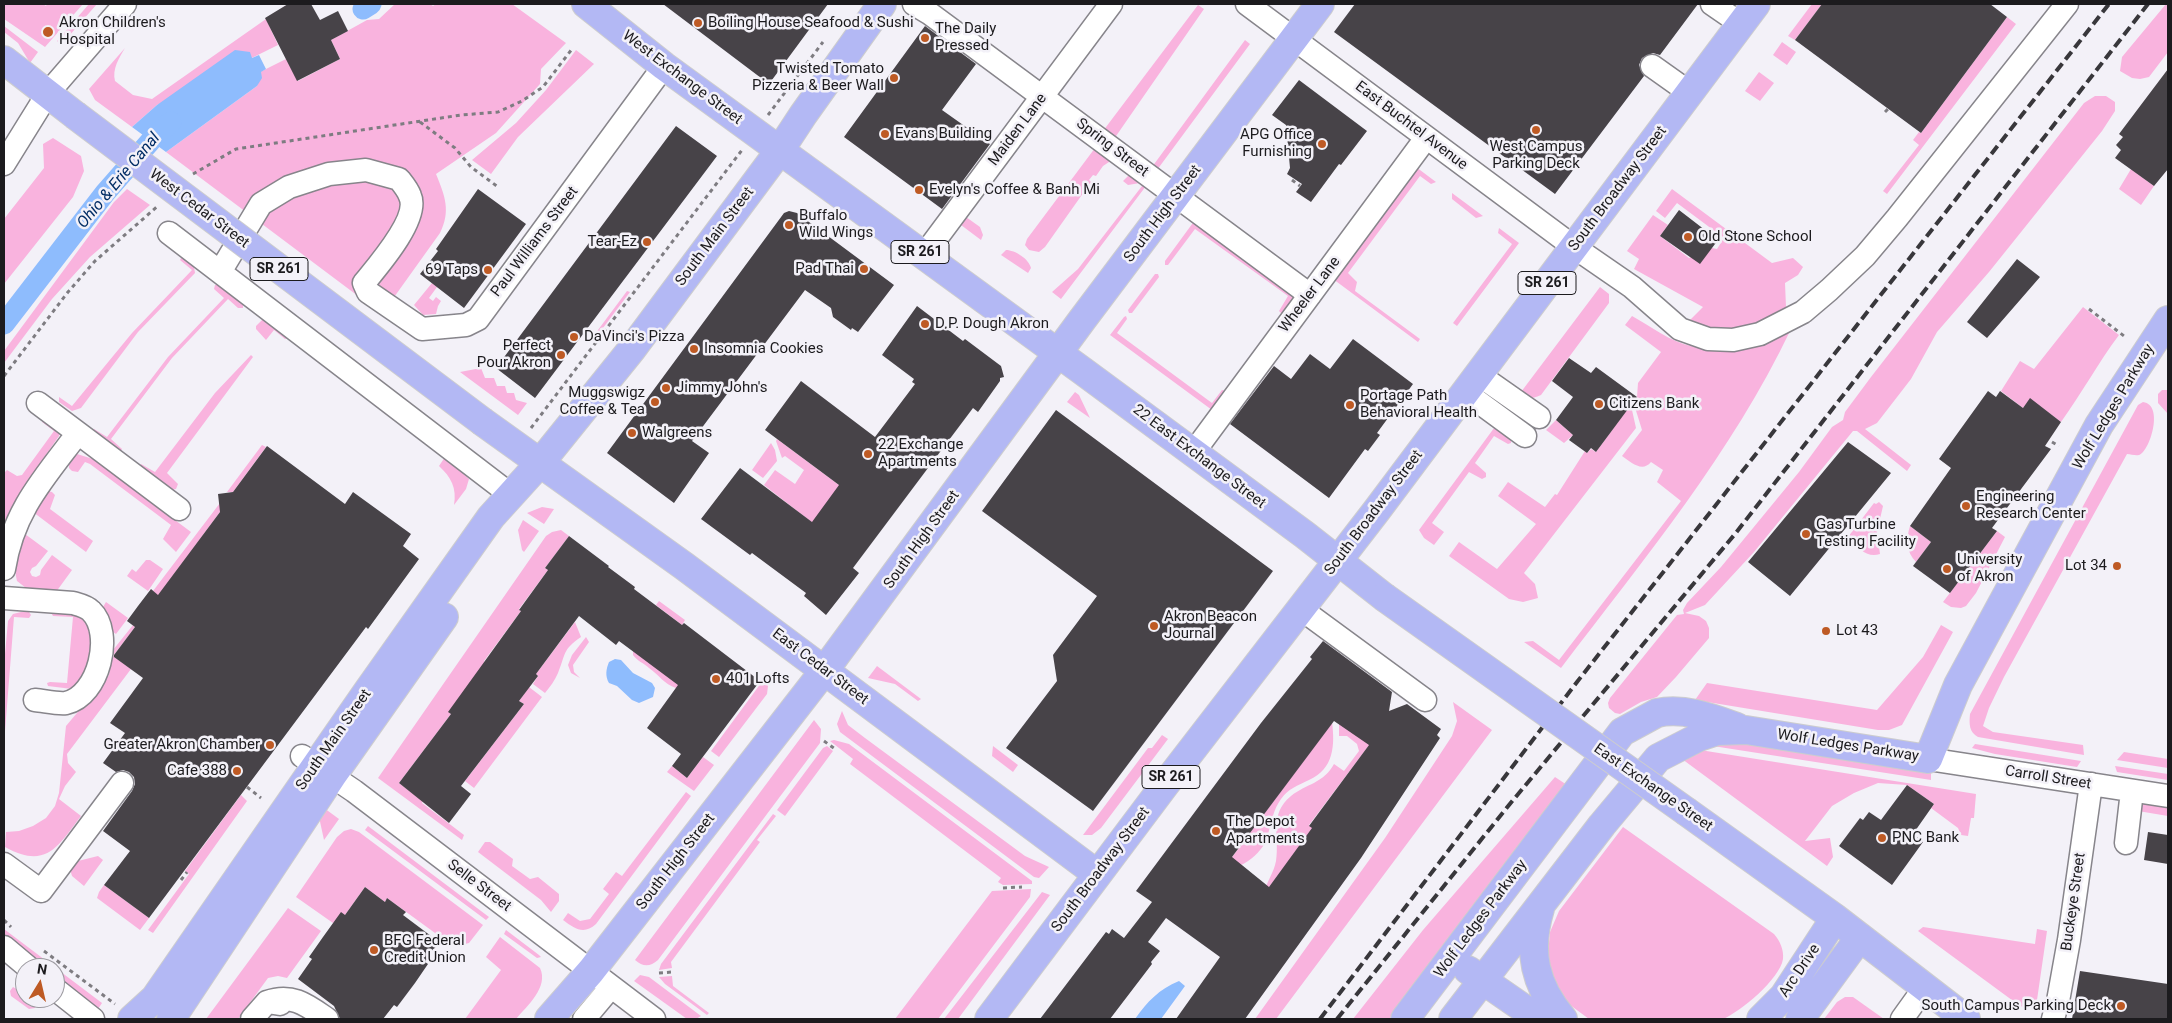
<!DOCTYPE html>
<style>
body{margin:0}
#map{position:relative;width:2172px;height:1023px;overflow:hidden;background:#f3f1f8;font-family:Roboto,sans-serif}
canvas{display:block}
.frame{position:absolute;inset:0;border:5px solid #1c1b1e;pointer-events:none}
.north{position:absolute;left:15px;top:958px;width:50px;height:50px;box-sizing:border-box;background:#f3f1f8;border:1px solid #9d9ba1;border-radius:50%;rotate:9deg;font-size:14px;font-weight:700;line-height:20px;text-align:center;color:#1c1b1e}
.north::after{content:'';display:block;margin:auto;width:18px;height:22px;background:#be5a24;clip-path:polygon(50% 0,100% 100%,50% 72%,0 100%)}
</style>
<div id="map">
<canvas width="2172" height="1023"></canvas>
<div class="frame"></div>
<div class="north">N</div>
</div>
<script>
const ctx = document.querySelector('canvas').getContext('2d');
ctx.lineJoin = 'round';
function fill(path, color) { ctx.fillStyle = color; ctx.fill(path, 'evenodd'); }
function strokePath(path, color, width, dash) { ctx.strokeStyle = color; ctx.lineWidth = width; ctx.lineCap = dash ? 'butt' : 'round'; ctx.setLineDash(dash || []); ctx.stroke(path); }
function write(font, color, halo, rows, align = 'center') {
  ctx.font = font + ' Roboto,sans-serif'; ctx.lineWidth = 5; ctx.setLineDash([]); ctx.textBaseline = 'middle'; ctx.strokeStyle = halo; ctx.fillStyle = color; for (const [text, x, y, turn = 0] of rows) {
    ctx.save(); ctx.translate(x, y); ctx.rotate((+turn || 0) * Math.PI / 180); ctx.textAlign = isNaN(turn) ? turn : align; if (halo) ctx.strokeText(text, 0, 0); ctx.fillText(text, 0, 0); ctx.restore();
  }
}
fill(new Path2D(`
 M4,4H43L46,6L47,4H83L45,47L4,19Z
 M89,4H97L61,45L57,41Z
 M395,4H430L433,6L436,4H512L566,43L541,69L540,84L496,133L436,174C445,196 451,211 440,233L382,314L166,152L257,86L260,72L286,59L298,81L340,59L331,40L367,20L379,19Z
 M1812,4H1822L1795,40L1788,36Z
 M2166,4H2168V52L2149,77L2140,79L2132,78L2120,71L2122,57Z
 M1198,5L1204,9L1114,139L1103,131Z
 M2007,17L2016,24L1887,194L1883,191L1919,145L1913,140L1919,132L1921,133Z
 M266,19L278,45L157,105L132,127L95,100L89,89L125,48C119,58 112,69 115,81L133,95L152,99Z
 M4,26L38,52L30,63L18,43L4,32Z
 M1245,40L1250,44L1157,170L1152,167Z
 M1782,42L1796,52L1787,65L1773,55Z
 M576,50L594,64L518,137L491,174L472,160L516,123L546,90Z
 M1759,72L1774,83L1760,101L1745,91Z
 M2095,96H2106L2115,102V111L2102,131L1989,272L1937,332L1911,379L1877,423L1865,429L1911,465L1907,471L1857,431H1853L1754,552L1705,605L1685,613L1699,616L1706,621L1709,628V638L1676,677L1657,697L1641,702L1620,714L1615,713L1609,708L1608,703L1610,698L1677,615L1684,614L1683,610L1687,603L1721,567L1799,472L1832,427L1843,420L1845,412L1871,377L2084,103Z
 M53,138L81,156L84,171L73,197L4,284V219L44,168L43,144Z
 M1095,148L1112,160L1103,166L1096,176L1093,175L1089,180L1091,182L1045,247L1039,252L1029,250L1025,245L1027,239Z
 M1416,167L1436,182L1431,184L1420,176L1348,273L1357,282L1355,291L1420,339L1418,342L1333,279Z
 M2131,169L2154,186L2141,205L2119,189Z
 M1130,174L1146,186L1061,299L1052,292L1078,269L1142,186L1140,183L1128,185L1123,181Z
 M127,189L150,205L90,257L52,299L4,363V351L114,202Z
 M1672,189L1772,263L1793,258L1803,267L1798,275L1785,283L1786,307L1777,321L1721,333L1688,322L1703,307L1634,269L1639,259L1627,251L1653,215L1668,225L1660,236L1689,258L1712,248L1717,249L1724,238L1677,203L1665,218L1656,211Z
 M1452,193L1483,216L1476,218L1452,199Z
 M966,217L980,227L983,235L981,240L961,225Z
 M1195,220L1298,295L1283,315L1279,311L1288,296L1195,229L1168,265H1165V261Z
 M1499,228L1519,243L1457,326L1453,323L1512,244L1498,233Z
 M1006,250C1015,250 1029,259 1031,268L1028,273L1001,255Z
 M181,258H184L194,267L195,273L138,332L81,408L72,411L59,402V397L72,406L132,333L192,270L180,260Z
 M1155,274H1158L1159,277L1132,313H1129L1128,310Z
 M432,283L437,287L429,298L433,301L436,297L441,301L438,306L436,314L423,315L414,305Z
 M215,285H220L243,303V308H238L228,299L172,358L111,439L122,449L121,451L93,431L94,429L107,437L168,357L224,298L214,289Z
 M1600,287L1609,294V303L1541,395C1532,399 1527,400 1518,396Z
 M627,291L630,292L597,336L595,334Z
 M2083,307L2119,335C2098,363 2082,393 2061,422L2030,399L2023,408L2001,391L2020,361L2034,369Z
 M1126,316L1127,319L1117,333L1212,403L1222,390L1226,391L1212,410L1110,335L1124,317Z
 M1632,316C1650,326 1671,342 1691,346C1714,350 1766,334 1791,329C1732,453 1644,559 1561,668L1524,642L1533,641L1559,660L1681,501L1657,482L1663,470L1651,462C1642,473 1631,462 1622,456L1642,430L1633,401L1637,397L1638,383L1661,352L1625,325Z
 M263,319L288,336V338L285,339L274,330L266,340L256,329V326Z
 M251,355L253,357L167,473L178,484L176,489L170,490L140,466L141,464L155,472L215,393Z
 M481,368L485,378H494L497,386H505L507,393H514L516,400L527,403L518,415L460,372Z
 M2162,390H2168V414L2158,403V394Z
 M1075,392L1079,395L1090,418L1067,402Z
 M2143,402C2165,405 2149,453 2139,455C2135,456 2131,454 2127,454L2004,677L1989,708L1983,726L1993,732L2083,745L2084,755L1978,737C1969,732 1969,724 1970,714L2138,405Z
 M1629,407L1632,410L1636,428L1524,573L1535,584L1538,598L1523,602L1509,599L1449,556L1459,542L1497,569L1536,524L1498,496L1508,482L1545,507L1555,494L1557,495L1585,451L1587,453L1591,449L1596,452Z
 M43,419L60,432L59,436L21,491L4,526V473L7,470L17,476L22,475L54,431L42,422Z
 M1556,420L1573,435L1564,443L1546,430Z
 M1497,424L1511,437V443L1508,444L1494,436L1475,463L1486,473V477L1482,479L1469,472L1432,523L1444,532L1434,545L1424,538L1419,530Z
 M777,439L843,488L815,525L764,485L775,470L795,484L804,470L785,456L782,458L776,441Z
 M771,443L775,450L777,461L763,478L752,470Z
 M262,445L266,447L233,492H227Z
 M77,454L93,459L191,532L176,552L163,539L171,525L90,464L85,462L78,472L72,471L69,468V462Z
 M445,457L469,479L466,489L454,505C457,488 451,477 439,466Z
 M48,491L52,492L55,495L50,509L93,541L86,552L33,512Z
 M1879,502L1883,506L1877,532L1880,554C1867,558 1860,549 1849,540L1848,537L1874,503L1876,504Z
 M220,503V512L158,596L153,591Z
 M542,507L554,509L544,524L527,513Z
 M523,520L539,531L524,552L522,550L518,530Z
 M1910,526L1931,542L1916,562C1906,552 1906,539 1910,526Z
 M561,530L569,536L545,568L548,570L519,609L521,611L484,661L485,663L449,712L451,714L399,783L423,801L422,803L464,835L462,840L378,778L546,536L552,532Z
 M1997,531L2005,537L1976,593L1966,606L1961,608L1951,607L1943,602Z
 M25,534L48,551L36,566L32,568L30,572L32,576L36,577L40,575L41,570L52,555L72,570L56,592L26,588L17,581C13,566 17,547 25,534Z
 M146,560H150L163,569L148,591L127,576L132,569L136,572Z
 M659,601L685,620L682,625L656,605Z
 M106,602L128,618L116,634L113,632L111,622L103,607Z
 M74,610L92,621L91,670L72,689L48,686L47,683L50,682L67,683L73,617L53,616L50,611Z
 M21,612H29L31,615L29,618L14,617L4,744V665L8,621L13,614Z
 M575,622L581,637C562,650 566,654 558,673C555,680 550,687 545,693L533,684L538,676L536,674Z
 M133,625L135,627L113,656L131,669L67,754L68,763L76,772L65,786L59,799L81,816C58,846 47,870 5,847L6,832L19,831L33,826L46,818L55,806L59,793L66,726L109,675L113,650Z
 M1941,625L1953,632L1902,725L1889,730H1878L1695,700L1707,683L1877,710L1923,657Z
 M586,637L589,642L573,665L574,672L580,678L571,673L568,665L572,655Z
 M633,651L691,691L673,715L662,707L666,705L676,688C664,684 659,675 649,668C644,663 637,661 633,655Z
 M877,666L921,699L918,701L895,684L868,678Z
 M764,679L768,686L767,694L719,757L711,751Z
 M529,687L542,697L474,788L465,781L524,704L519,701Z
 M1453,702L1492,730L1276,1019H1255L1385,838L1452,736L1457,721Z
 M842,711L848,725L865,738L1025,856L1049,867L1039,878L1034,877L840,732L837,724Z
 M814,720L821,729L820,743L658,960C650,967 643,967 635,960Z
 M1332,722C1335,745 1334,769 1309,780C1297,786 1289,788 1281,799C1273,810 1272,821 1268,834C1262,859 1237,867 1217,877L1242,844L1237,840L1247,837Z
 M1339,723L1373,740L1309,825L1313,828L1264,894C1266,882 1274,873 1276,861C1280,837 1268,815 1291,796C1306,784 1324,783 1334,764L1344,771L1359,751L1357,744L1347,736H1339Z
 M1162,735L1168,739L1101,828L1092,835H1083L1148,748H1152Z
 M834,740L849,744L1032,881V884L1003,885L998,882L1001,878L850,764L853,759L830,741Z
 M1730,742L1931,773V780L1700,744Z
 M1975,744L2081,761L2077,767L1995,754L1972,748Z
 M827,746L833,751L785,816L777,810L823,748Z
 M993,746L1018,765L1013,772L992,756Z
 M1700,750L1976,794L1974,818H1971L1968,836L1961,835L1958,828L1931,808L1934,804L1907,785L1878,783L1854,793L1832,806L1805,841L1830,838L1833,857L1827,866L1682,759Z
 M2124,752L2168,759V768L2117,760Z
 M703,757L714,765L694,791L667,772L672,766L687,778Z
 M2115,766L2168,774V780L2117,772Z
 M1555,777L1567,785L1389,1019H1353L1423,930Z
 M686,792L691,796L596,924C584,935 575,929 563,920L568,913L580,921L590,919L609,894L603,889L616,872L622,876Z
 M241,795L247,801L153,933L148,930L189,874L185,871Z
 M2138,802L2168,807V816L2138,811Z
 M324,808L339,819L324,840L319,817Z
 M773,814L776,816L757,840L760,842L671,962L672,968L659,970L661,964Z
 M368,826L489,917L486,920L365,830Z
 M1623,827L1774,934C1780,941 1784,950 1783,959C1780,979 1740,1012 1723,1019H1589L1570,1005L1559,990L1550,972L1548,954L1550,932L1559,911Z
 M351,829L359,832L483,925L469,943L465,944L452,934L446,941L387,898L385,902L365,887L345,915L333,923L296,897L337,837L344,831Z
 M485,842H490L513,859L512,866L530,879L538,877L559,894V901L551,912L541,900L478,852Z
 M98,856L103,860L84,886L72,876L70,869L74,862Z
 M104,885L149,918L140,930L97,898L99,892Z
 M1031,889L1030,897L938,1019H895L992,891Z
 M1042,892L1050,895L958,1019H944Z
 M288,908L321,931L287,978L278,976L268,978L238,1019H206Z
 M1923,927L2035,944L2037,929L2047,931L2037,1000C2033,1007 2027,1009 2020,1006L1918,931Z
 M4,929L102,1003L98,1009L55,975V968H47L4,934Z
 M506,930L539,955L541,957L537,958L504,934Z
 M500,937L540,968C549,987 527,1006 516,1019H465L501,970L486,957Z
 M640,975L649,977L701,1016L696,1019H687L634,981Z
 M672,976L673,986L709,1013L707,1015L665,984L659,977Z
 M13,987L25,994V998H31L35,1002V1008L29,1009L11,996L10,991Z
 M1845,997H1853L1884,1019H1824L1837,1002Z`), '#f9b3de');
fill(new Path2D(`
 M235,50L250,52L252,58L259,55L266,69L261,72L262,78L257,86L166,152L132,127L157,105Z
 M615,659L621,660L633,673L652,683L655,688L653,697L639,703L632,700L617,686L609,683C605,676 606,669 609,662Z
 M1179,981L1185,986L1161,1019H1135C1147,1002 1159,989 1179,981Z`), '#8ebcfd');
strokePath(new Path2D(`
 M363,9L371,4
 M4,324L105,193L155,136L171,122`), '#8ebcfd', 21);
fill(new Path2D(`
 M288,4H311L320,20L338,11L348,31L331,40L340,59L297,81L265,18Z
 M663,4H828L769,84Z
 M1355,4H1698L1660,55L1653,53L1642,58L1639,65L1644,76L1555,194L1334,32Z
 M1822,4H1990L2007,17L1921,133L1795,40Z
 M925,26L976,64L942,110L990,144L942,209L844,137Z
 M2168,69V169L2154,186L2115,158L2121,150L2116,145L2123,137L2119,134Z
 M1299,80L1367,131L1341,165L1339,164L1311,202L1296,192L1302,184L1287,174L1290,168L1286,125L1272,115Z
 M676,126L717,156L535,398L496,368Z
 M478,189L526,224L464,308L420,274L438,251L436,249Z
 M1679,210L1718,240L1700,264L1660,236Z
 M789,211L797,213L894,285L858,332L852,328L851,330L833,317L831,308L805,290L692,441L709,453L674,503L607,453L784,213Z
 M2017,259L2040,277L1987,338L1967,322Z
 M917,306L963,341L965,339L1001,366L1004,377L1000,378V381L978,412L973,408L853,568L859,573L826,615L804,596L806,593L752,553L750,555L701,519L740,468L812,522L839,485L765,430L801,381L875,437L915,384L912,382L914,379L882,355Z
 M1353,339L1413,384L1377,433L1380,435L1368,451L1365,449L1329,498L1230,424L1274,366L1291,379L1310,354L1330,369Z
 M1569,358L1591,373L1596,367L1637,397L1596,452L1591,448L1587,453L1569,440L1573,435L1556,420L1573,397L1552,381Z
 M1988,391L1996,397L2000,391L2023,408L2030,398L2061,422L2045,446L2051,449L1992,528L1997,531L1950,593L1913,566L1931,542L1910,526L1951,468L1939,459Z
 M1056,410L1273,571L1093,811L1006,748L1057,681L1053,655L1097,596L982,511Z
 M1848,442L1891,473L1790,596L1748,562Z
 M267,446L345,504L353,492L411,534L403,546L419,559L368,629L366,627L149,918L104,885L130,851L103,831L132,791L135,784L134,777L129,772L123,770L116,772L103,763L125,733L110,723L143,678L114,657V655L135,627L127,621L138,606L151,589L158,595L220,512L218,494L233,492Z
 M569,536L609,566L608,567L635,587L634,589L682,625L684,623L760,681L687,778L672,766L681,754L647,728L678,685L619,641L616,645L579,616L536,674L538,676L519,701L524,704L461,786L471,794L449,823L399,783L451,714L448,712L521,611L519,610L548,570L545,568Z
 M1323,641L1392,692L1389,711L1407,704L1441,729L1437,735L1440,738L1361,858L1245,1019H1176L1220,957L1166,918L1148,942L1160,951L1151,962L1152,964L1110,1019H1040L1106,932L1109,934L1112,929L1124,938L1152,902L1136,891L1261,723L1312,659L1310,657ZM1334,721L1369,745L1309,826L1312,828L1269,887L1232,857Z
 M1907,785L1934,804L1913,834L1923,842L1892,885L1839,846L1860,818L1863,820L1869,812L1881,820Z
 M2148,832L2168,835V864L2144,860Z
 M365,887L385,902L387,898L406,912L403,915L439,942L425,962L428,964L415,983L397,1007L394,1005L383,1019H340L334,1006L298,979L312,959L309,957L323,937L341,912L345,915Z
 M2080,971L2168,984V1019H2072Z`), '#474348');
const minor = new Path2D(`
 M914,4L929,13L1310,295
 M1247,4L1574,247L1632,287L1680,329L1708,339L1733,340L1760,334L1803,312L1829,290L1865,256L1897,218L2067,4
 M1712,4L1741,24
 M1652,66L1690,93
 M4,164L48,93L125,4
 M169,233L511,495
 M924,255L1111,4
 M220,272L261,204L289,187L329,174L366,170L399,179C403,184 408,190 410,196C420,218 377,267 364,283L368,292L422,329L466,325L478,319L664,66
 M1479,375L1539,417
 M1465,392L1525,436
 M38,403L78,433
 M1193,453L1426,138
 M4,569C13,511 44,478 78,433L179,509
 M4,598L73,603C80,605 86,606 91,611C114,633 99,696 66,703C57,704 45,701 35,700
 M1301,609L1425,700
 M302,756L354,791L654,1019
 M1928,759L2168,796
 M2126,843L2132,791
 M4,864L41,891L122,783
 M4,947L29,968
 M55,989L93,1019
 M267,1002C292,993 307,1005 327,1019
 M252,1019L267,1002L280,1004
 M584,1019L611,987
 M1902,1019L1925,987
 M2053,1019L2058,1001L2069,940L2091,784`);
const major = new Path2D(`
 M586,4L664,66L1084,372L1305,535L1384,597
 M4,60L75,115
 M483,422L684,566L1097,874
 M1687,812L1835,918L1966,1019
 M1540,909C1527,952 1535,986 1563,1019
 M1468,970L1539,1019
 M132,1019L155,998L367,692L491,517L540,463L632,349L780,150L803,115L882,4
 M171,1019L332,776L444,617
 M549,1019L591,971L824,671L1082,320L1320,4
 M989,1019L1164,786L1377,510L1756,4
 M1405,1019L1622,732L1657,713C1684,707 1712,718 1737,727
 M1453,1019L1602,825L1658,758L1699,737L1717,731L1746,730L1928,759L1958,685L2099,425L2168,320
 M1761,1019L1784,996L1835,918
 M1800,1019L1860,937`);
strokePath(minor, '#87858b', 25);
strokePath(major, '#cdcdce', 30);
strokePath(new Path2D(`
 M1885,112L1888,109
 M768,115L823,42
 M420,122L455,148L471,167L498,187
 M1289,136H1294
 M193,174L236,149L461,115L498,112L522,101L543,87L572,49
 M1292,180L1300,186
 M2089,309L2124,336
 M4,376L68,292L95,261L159,205
 M531,428L742,150
 M2052,442L2059,446
 M824,741L835,749
 M247,787L261,798
 M181,880L187,872
 M1003,888L1022,887
 M4,920L11,927
 M44,951L115,1004
 M659,973L672,972`), '#7e7c81', 3, [4, 4]);
strokePath(minor, '#fff', 22);
strokePath(major, '#b3b8f4', 28);
strokePath(new Path2D(`
 M1320,1019L1577,682L2109,4
 M1337,1019L1509,805L1735,534L2148,4`), '#38373b', 4, [10, 5]);
const majorBridge = new Path2D(`
 M75,115L483,422
 M1384,597L1687,812`);
strokePath(majorBridge, '#cdcdce', 30, []);
strokePath(majorBridge, '#b3b8f4', 28);
for (const [x, y, r, color] of [
 [698,23,5,"#be5a24"],
 [48,32,6,"#be5a24"],
 [925,38,5,"#be5a24"],
 [894,78,5,"#be5a24"],
 [1536,130,5,"#be5a24"],
 [885,134,5,"#be5a24"],
 [1322,144,5,"#be5a24"],
 [919,190,5,"#be5a24"],
 [789,225,5,"#be5a24"],
 [1688,237,5,"#be5a24"],
 [647,242,5,"#be5a24"],
 [864,269,5,"#be5a24"],
 [488,270,5,"#be5a24"],
 [925,324,5,"#be5a24"],
 [574,337,5,"#be5a24"],
 [694,349,5,"#be5a24"],
 [561,355,5,"#be5a24"],
 [666,388,5,"#be5a24"],
 [655,402,5,"#be5a24"],
 [1599,404,5,"#be5a24"],
 [1350,405,5,"#be5a24"],
 [632,433,5,"#be5a24"],
 [868,454,5,"#be5a24"],
 [1966,506,5,"#be5a24"],
 [1806,534,5,"#be5a24"],
 [2117,566,5,"#be5a24"],
 [1947,569,5,"#be5a24"],
 [1154,626,5,"#be5a24"],
 [1826,631,5,"#be5a24"],
 [716,679,5,"#be5a24"],
 [270,745,5,"#be5a24"],
 [237,771,5,"#be5a24"],
 [1216,831,5,"#be5a24"],
 [1882,838,5,"#be5a24"],
 [374,950,5,"#be5a24"],
 [2121,1006,5,"#be5a24"]
]) { const dot = new Path2D(); dot.arc(x, y, r, 0, 2 * Math.PI); ctx.fillStyle = color; ctx.fill(dot); strokePath(dot, '#f3f1f8', 2); }
for (const [x, y, w] of [
 [920,252,58],
 [279,269,58],
 [1547,283,58],
 [1171,777,58]
]) { const box = new Path2D(); box.roundRect(x - w / 2, y - 11.5, w, 23, 4); ctx.fillStyle = '#f3f1f8'; ctx.fill(box); strokePath(box, '#1c1b1e', 1); }
write('bold 14px', '#1c1b1e', null, [
 ["SR 261",920,252],
 ["SR 261",279,269],
 ["SR 261",1547,283],
 ["SR 261",1171,777]
]);
write('15px', '#1c1b1e', '#f3f1f8', [
 ["Akron Children's",59,23],
 ["Hospital",59,40],
 ["Boiling House Seafood & Sushi",708,23],
 ["The Daily",935,29],
 ["Pressed",935,46],
 ["Twisted Tomato",884,69,"right"],
 ["Pizzeria & Beer Wall",884,86,"right"],
 ["Evans Building",895,134],
 ["APG Office",1312,135,"right"],
 ["Furnishing",1312,152,"right"],
 ["West Campus",1536,147,"center"],
 ["Parking Deck",1536,164,"center"],
 ["Evelyn's Coffee & Banh Mi",929,190],
 ["Buffalo",799,216],
 ["Wild Wings",799,233],
 ["Old Stone School",1698,237],
 ["Tear-Ez",637,242,"right"],
 ["Pad Thai",854,269,"right"],
 ["69 Taps",478,270,"right"],
 ["D.P. Dough Akron",935,324],
 ["DaVinci's Pizza",584,337],
 ["Perfect",551,346,"right"],
 ["Pour Akron",551,363,"right"],
 ["Insomnia Cookies",704,349],
 ["Jimmy John's",676,388],
 ["Muggswigz",645,393,"right"],
 ["Coffee & Tea",645,410,"right"],
 ["Portage Path",1360,396],
 ["Behavioral Health",1360,413],
 ["Citizens Bank",1609,404],
 ["Walgreens",642,433],
 ["22 Exchange",878,445],
 ["Apartments",878,462],
 ["Engineering",1976,497],
 ["Research Center",1976,514],
 ["Gas Turbine",1816,525],
 ["Testing Facility",1816,542],
 ["University",1957,560],
 ["of Akron",1957,577],
 ["Lot 34",2107,566,"right"],
 ["Akron Beacon",1164,617],
 ["Journal",1164,634],
 ["Lot 43",1836,631],
 ["401 Lofts",726,679],
 ["Greater Akron Chamber",260,745,"right"],
 ["Cafe 388",227,771,"right"],
 ["The Depot",1226,822],
 ["Apartments",1226,839],
 ["PNC Bank",1892,838],
 ["BFG Federal",384,941],
 ["Credit Union",384,958],
 ["South Campus Parking Deck",2111,1006,"right"]
], 'left');
write('15px', '#1c1b1e', '#f3f1f8', [
 ["West Exchange Street",682,78,37],
 ["East Buchtel Avenue",1411,126,37],
 ["Maiden Lane",1018,130,-53],
 ["Spring Street",1112,148,37],
 ["South Broadway Street",1618,189,-53],
 ["West Cedar Street",199,209,37],
 ["South High Street",1163,214,-53],
 ["South Main Street",715,237,-53],
 ["Paul Williams Street",535,242,-53],
 ["Wheeler Lane",1310,295,-53],
 ["Wolf Ledges Parkway",2114,407,-59],
 ["22 East Exchange Street",1199,457,37],
 ["South Broadway Street",1374,513,-53],
 ["South High Street",922,540,-54],
 ["East Cedar Street",820,667,37],
 ["South Main Street",334,740,-55],
 ["Wolf Ledges Parkway",1848,746,9],
 ["Carroll Street",2048,778,9],
 ["East Exchange Street",1653,788,35],
 ["South High Street",676,862,-52],
 ["South Broadway Street",1101,870,-53],
 ["Selle Street",479,886,37],
 ["Buckeye Street",2074,902,-82],
 ["Wolf Ledges Parkway",1481,919,-53],
 ["Arc Drive",1800,971,-56]
]);
write('italic 16px', '#022d65', '#f3f1f8', [
 ["Ohio & Erie Canal",119,181,-50]
]);
</script>
